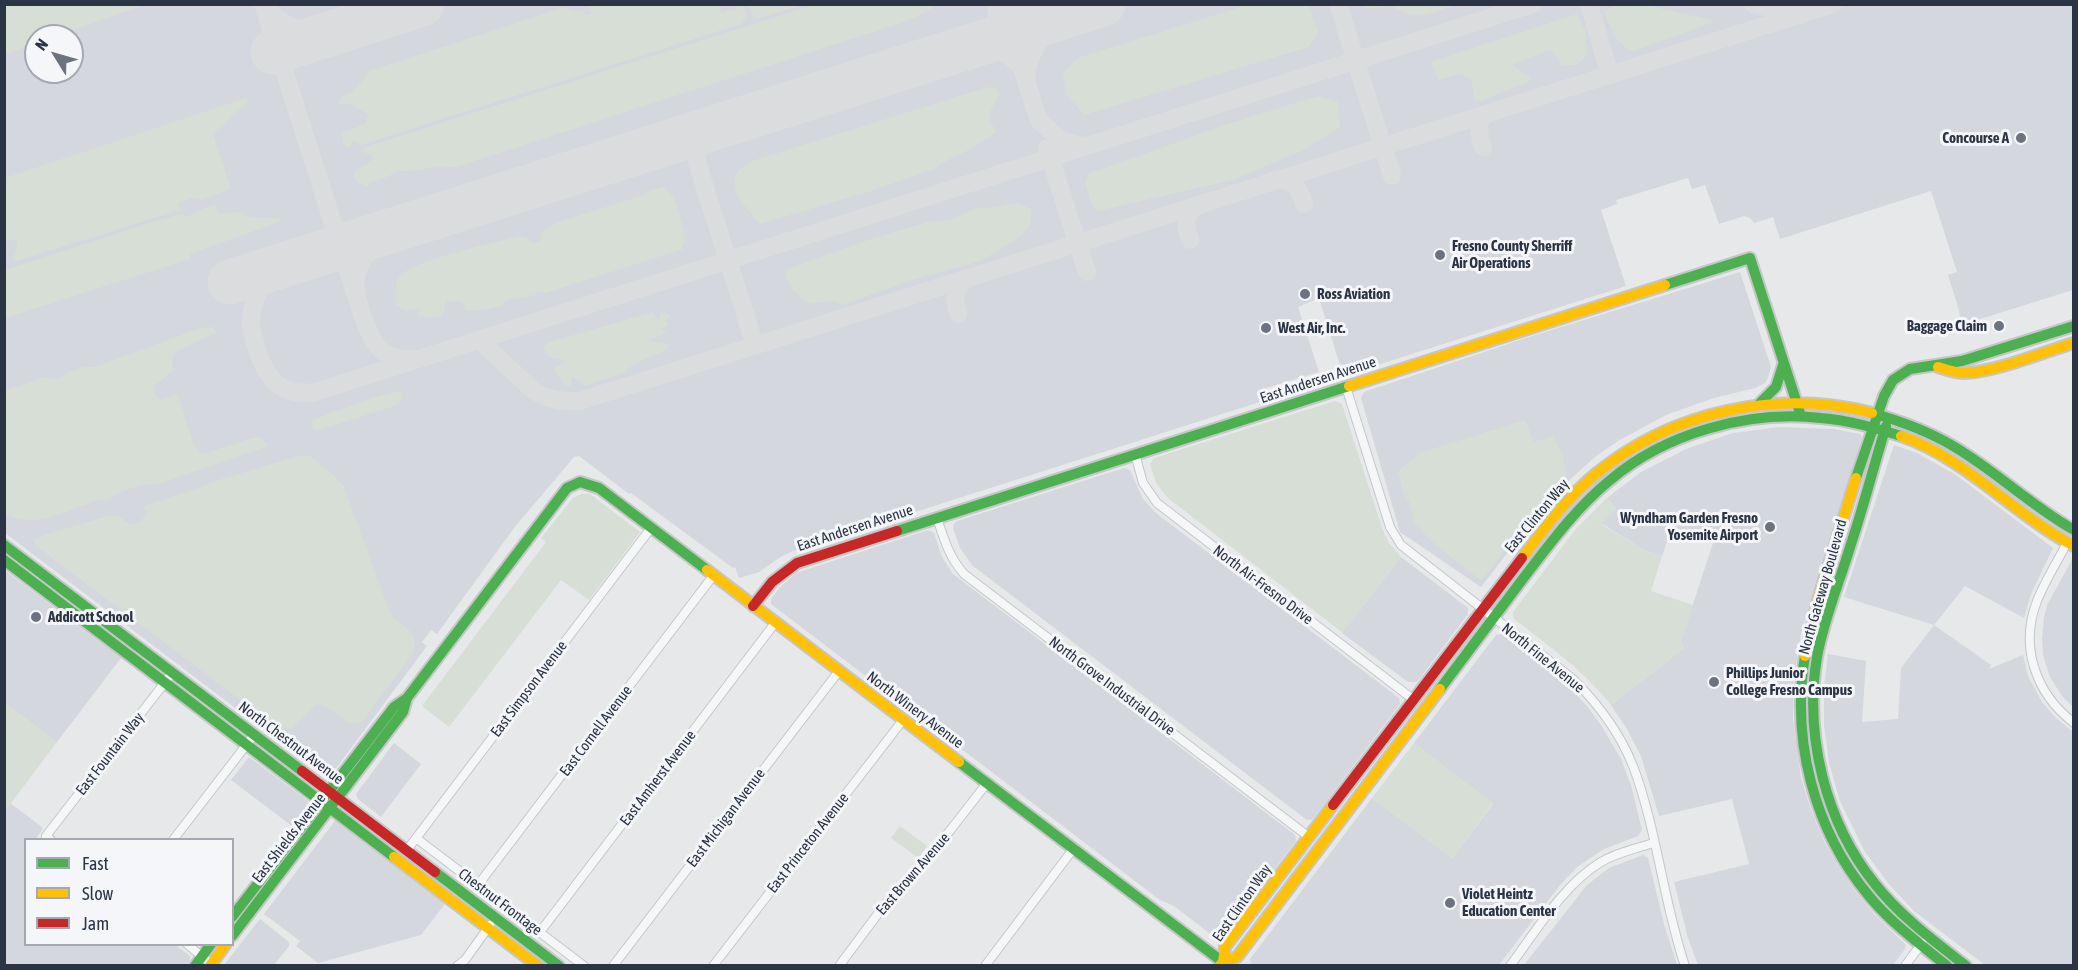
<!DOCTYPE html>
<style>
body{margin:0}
#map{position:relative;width:2078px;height:970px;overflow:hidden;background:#e6e8ea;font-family:"Asap Condensed",sans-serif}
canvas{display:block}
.frame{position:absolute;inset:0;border:6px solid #2b3445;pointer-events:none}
.legend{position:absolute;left:24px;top:838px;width:210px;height:108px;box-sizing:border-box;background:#f4f6f9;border:2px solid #a4a8b1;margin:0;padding:8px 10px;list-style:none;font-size:18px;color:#2b3445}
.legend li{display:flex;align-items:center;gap:12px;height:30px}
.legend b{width:30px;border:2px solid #a4a8b1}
.north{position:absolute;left:24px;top:24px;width:60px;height:60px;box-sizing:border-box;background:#f4f6f9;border:2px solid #a4a8b1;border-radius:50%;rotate:307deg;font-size:16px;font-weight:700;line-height:24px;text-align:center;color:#2b3445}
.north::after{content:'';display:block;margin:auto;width:21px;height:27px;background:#6c737f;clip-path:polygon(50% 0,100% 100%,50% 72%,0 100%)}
</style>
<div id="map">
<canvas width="2078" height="970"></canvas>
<div class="frame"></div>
<ul class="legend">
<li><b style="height:8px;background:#4caf50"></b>Fast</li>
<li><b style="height:8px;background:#ffc107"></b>Slow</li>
<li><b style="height:8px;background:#c62828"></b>Jam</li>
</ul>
<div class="north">N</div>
</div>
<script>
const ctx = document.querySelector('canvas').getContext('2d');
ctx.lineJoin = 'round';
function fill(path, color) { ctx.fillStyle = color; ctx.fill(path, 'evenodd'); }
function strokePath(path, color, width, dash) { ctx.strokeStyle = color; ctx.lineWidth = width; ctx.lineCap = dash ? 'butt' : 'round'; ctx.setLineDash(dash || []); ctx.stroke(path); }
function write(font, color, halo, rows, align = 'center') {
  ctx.font = font + ' "Asap Condensed",sans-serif'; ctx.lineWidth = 6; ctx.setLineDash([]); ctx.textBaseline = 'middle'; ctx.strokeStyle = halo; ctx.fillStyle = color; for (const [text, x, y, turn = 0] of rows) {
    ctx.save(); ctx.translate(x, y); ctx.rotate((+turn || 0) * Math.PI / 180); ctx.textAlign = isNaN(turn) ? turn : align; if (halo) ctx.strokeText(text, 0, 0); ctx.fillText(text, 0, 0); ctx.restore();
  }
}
fill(new Path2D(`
 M4,5H2073V290L1961,325L1959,310L1948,275L1957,272L1931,191L1780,239L1773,217L1754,223L1750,218L1744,216L1719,224L1705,185L1692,189L1688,178L1616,200L1617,204L1601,210L1626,286L1349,374L1345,364L1340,365L1319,298L1298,307L1319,372L1263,389L1266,400L796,550L782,556L759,572L739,578L735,567L733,568L631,493L629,494L579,456L574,457L514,528L437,634L431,630L422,642L427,646L331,775H325L291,748H288L5,533ZM36,36H72V72H36Z
 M1740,272L1771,367L1768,378L1765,383L1755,388L1714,398L1666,415L1618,441L1596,456L1551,497L1481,587L1400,532L1361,398L1364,392L1529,337Z
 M1779,427L1834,429L1860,434L1862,437L1801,634L1794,677L1793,719L1801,778L1810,807L1823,839L1837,864L1855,891L1874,914L1906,945L1905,949L1893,965H1698L1688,938L1674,882L1749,864L1732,799L1659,816L1641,756L1627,729L1611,705L1684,648L1681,641L1714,540L1672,527L1662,556L1644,550L1601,523L1616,509L1607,498L1641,472L1686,449L1733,433Z
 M1894,445L1917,453L1956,475L2053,548L2031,594L2024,618L1965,586L1934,625L1991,665L1989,669L2023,655L2028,676L2042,702L2056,718L2073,732V965H1985L1914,911L1888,883L1865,852L1840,801L1829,763L1824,725V687L1828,654L1866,661L1862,722L1898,719L1901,668L1934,625L1844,597Z
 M1124,468L1130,470L1143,499L1156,513L1399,698L1400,704L1313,819L1307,820L973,566L960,548L953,528L954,524L957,521Z
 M928,530L934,533L942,557L953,574L1295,835L1296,841L1222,938L1217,939L1174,906L1160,900L771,604V599L780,587L796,573Z
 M1401,557L1468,608V614L1417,682H1408L1342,633Z
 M2073,558V707L2062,696L2050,677L2043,655L2042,639L2044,617L2048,603Z
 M7,572L121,658L57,742L5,703L4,576Z
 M1502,634L1562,680L1587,706L1601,725L1621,759L1631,785L1642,830L1638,836L1604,849L1577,867L1560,885L1499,965H1251L1250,959L1372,798L1452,858L1493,804L1414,743L1496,635Z
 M394,743L421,764L381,817L358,799L356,794Z
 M249,757L308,801L307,807L292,826L231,780Z
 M10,803L43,828L36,839L26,840V944L175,945L190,956V961L186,965H5L4,811Z
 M335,821L445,904L421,935L318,963L296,946L300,941L264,914Z
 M1643,855L1648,858L1664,924L1677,965H1524L1587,885L1609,868Z
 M260,919L289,942V946L274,965H224Z`), '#d4d7dd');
fill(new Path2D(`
 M148,4L63,33L60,27L47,32V36H36V44L5,54V5Z
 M590,4L722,5L720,11L723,13L729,9L735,11V5H743L747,16L741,24L361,145L353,141L351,146L347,148L344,145L342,133L365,124L368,114L358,109L352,104H340L337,102L343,96L354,91L358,84L362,83L367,72L564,7L572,11H582L586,15L591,14Z
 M817,4L935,5L930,10L910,20L456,167C449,168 443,166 436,167C422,169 412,172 397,171C386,180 375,178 367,186L358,183L353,174C358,166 368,166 373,158L369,153H364L363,149L365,147Z
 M1251,4L1309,5L1318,32L1309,47L1084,115L1066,94L1063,74L1077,58Z
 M749,5V4L802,5L758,19L753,16Z
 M1364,5H1457C1431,12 1416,24 1392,6L1368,9Z
 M1618,5H1645L1713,20L1711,23L1634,51C1617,48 1612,29 1605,14L1606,10Z
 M1577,14L1586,33L1587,56L1576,65H1562L1550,50L1513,64C1518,71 1526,73 1532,79L1530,81L1481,101L1475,100L1471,80L1462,74L1438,80L1431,62Z
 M988,87L996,88L999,94L991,110L989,120L997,132L971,149L938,165L937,168L871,191L760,224C742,203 716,177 755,160Z
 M1318,96L1338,102L1340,127L1302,151L1232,180L1098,211L1091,204L1085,183L1088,174L1228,124Z
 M246,98L248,102L213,134L230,186L228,190L202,200L192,198L179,202L180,210L17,261L12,259L16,252L17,241L9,239L5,242V178Z
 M663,187L674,198L685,234V240L682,245L683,249L546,293L536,291V295L505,300L503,306L484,310L466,311L461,302L446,301L443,316L430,318L418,315L420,308L405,311L395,304C395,294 394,284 400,276C413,260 498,242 521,236L528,238L533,243L540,241L541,233L547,227L555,223L641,196L648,191Z
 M1016,203L1032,209L1029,227L1017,239L981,261L912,280L842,305L832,301L808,304C797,296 788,286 785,273L790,268L868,240L928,222L949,220L977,208H992Z
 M216,205L219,214L241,212L246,217L280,218L279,222L190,254V259L5,318V270L152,222L182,214L186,217L204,208Z
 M653,312L659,321L660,313L665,312L671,317L666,320L668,326L660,330L668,331L648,341L670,344L666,350L634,364L624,373L585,386L573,377L571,379L572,385L566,386L554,371L555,366L563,365L564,360C553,359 548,358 543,348L546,344L560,339Z
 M213,327L216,333L175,352L172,358L173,371L155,385V394L161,400L178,394L194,446L202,454L256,437L261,438L269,446L158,484C143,484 120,490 109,500C102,499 97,501 91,503C61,512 35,530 5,514V391L44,377L57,379L71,371L84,367H95L200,328Z
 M396,392H401L403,396L398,405L316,431L312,428L311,423L314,419L375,397Z
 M1335,401L1342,404L1382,528L1389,543L1401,557L1343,633L1168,498L1156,483L1150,464L1154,458Z
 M1525,420L1534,442L1553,436L1555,439L1563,457L1567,474L1548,495L1483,579L1480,580L1431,541L1415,524L1409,502L1404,495L1398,471L1419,453Z
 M298,456H310L334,475L344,487L387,604C389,608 391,614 394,618C408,632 419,629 413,654L361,723L350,724L328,708L317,704L292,729L277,728L35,545L34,540L41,536L108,516H119L127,523L135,524L141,521L147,513L143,506L199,488L209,483Z
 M581,494H590L640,532L589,600L561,580L449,727L422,706L546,542L541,538L573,498Z
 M1607,498L1616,509L1601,524L1644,550L1662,556L1651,591L1693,605L1681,641L1684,648L1611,705C1583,670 1549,646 1514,619L1513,612L1575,530Z
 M5,703L57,742L5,811H4Z
 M1414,743L1493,803L1452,858L1372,798Z
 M900,826L927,846L918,858L891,838Z`), '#d6ded6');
strokePath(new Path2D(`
 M263,4L357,299
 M1001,4L1039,121L1062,141L1085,146
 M1012,4C1028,15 1045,20 1064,17
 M1338,4L1392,176
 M1589,4L1610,75
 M1753,4L1801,15
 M265,5C278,24 300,32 322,36
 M973,46C995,45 1007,52 1021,67
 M973,46L994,27L998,4
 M1026,78C1029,51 1042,33 1064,17
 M718,127C706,135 696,147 697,162L755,346
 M1483,147C1480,136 1475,124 1485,115
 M1047,148L1087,272
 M1275,180C1294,179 1299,188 1304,204
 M398,228C380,240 360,254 356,277C354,289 358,302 362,314C371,340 380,361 412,359
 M1190,240C1185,225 1183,213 1200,205
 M275,267C262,281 253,299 251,318C250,327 253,336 256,345C265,377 278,397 315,392L1533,4
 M958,314C954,298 952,286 969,278
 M479,340L534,391C550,400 562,402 580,401L1833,4`), '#dadcde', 18);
strokePath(new Path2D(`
 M273,52L422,4
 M230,282L1103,4`), '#dadcde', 45);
const street = new Path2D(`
 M1346,387L1390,527L1401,545L1574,680C1599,705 1620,733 1633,766C1657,829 1663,901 1685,966
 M1135,454L1143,483L1157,503L1414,700
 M937,518C944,539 949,557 964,574L1309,837
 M2067,543C2057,562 2045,581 2037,601C2019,647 2036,694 2074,723
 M416,838L584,966
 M51,840L46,836L173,672
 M173,840L254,735
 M407,850L651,528
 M478,885L713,576
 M540,932L775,623
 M187,944L211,964
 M457,966L465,960L490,925
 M613,966L839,671
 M713,966L903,720
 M839,966L883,907L931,855L987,783
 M985,966L1074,848
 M1510,966C1536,931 1564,884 1601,862C1617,852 1636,849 1653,843
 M1905,966L1922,943`);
const fast = new Path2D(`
 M1665,285L1750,258L1801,416
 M1760,403L1776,387L1783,365
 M1872,413C1900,421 1928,431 1953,446C1996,471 2031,506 2074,530
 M1886,426C1874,465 1864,505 1851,544C1840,581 1824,618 1817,657C1804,735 1825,822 1875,884C1900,916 1934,941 1966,966
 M1856,478L1884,396L1893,380L1910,369L1962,361L2074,326
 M897,531L1349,386
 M4,545L302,771
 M4,560L394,857
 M1805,656C1791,740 1814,830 1869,896C1891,923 1920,944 1947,966
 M1440,689C1467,653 1495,616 1522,580C1549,545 1575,509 1609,481C1665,433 1748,410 1821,418C1849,420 1875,428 1901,436
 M959,762L1228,966
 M435,872L559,966
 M232,917L394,707L407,698L567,488L580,482L599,488L707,570
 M232,936L403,712L407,698
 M195,966L211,944`);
const slow = new Path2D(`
 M1938,367C1947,370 1956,373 1965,373C1996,372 2043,352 2074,343
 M1349,386L1665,285
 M1901,436C1967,459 2013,514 2074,546
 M1522,558C1545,528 1567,497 1597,473C1673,411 1778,389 1872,413
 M707,570L959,762
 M1805,656L1819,596L1856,478
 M394,857L538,966
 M1223,962L1237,957L1440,689
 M1220,965L1223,962L1225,947L1333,805
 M210,966L226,944`);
const jam = new Path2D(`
 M753,606L772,582L797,563L897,531
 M302,771L435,872
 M1333,805L1522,558`);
strokePath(street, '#c4c6c8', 10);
strokePath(fast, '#c4c6c8', 14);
strokePath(slow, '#c4c6c8', 14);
strokePath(jam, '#c4c6c8', 14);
strokePath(street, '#f5f6f7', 8);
strokePath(fast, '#4caf50', 10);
strokePath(slow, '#ffc107', 10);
strokePath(jam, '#c62828', 10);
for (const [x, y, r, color] of [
 [2021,138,6,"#6c737f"],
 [1440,255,6,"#6c737f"],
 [1305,294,6,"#6c737f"],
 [1999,326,6,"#6c737f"],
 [1266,328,6,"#6c737f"],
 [1770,527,6,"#6c737f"],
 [36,617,6,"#6c737f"],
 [1714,682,6,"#6c737f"],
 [1450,903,6,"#6c737f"]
]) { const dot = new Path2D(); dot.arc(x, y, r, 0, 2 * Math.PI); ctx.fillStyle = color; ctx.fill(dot); strokePath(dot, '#f4f6f9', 2); }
write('bold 15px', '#2b3445', '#f4f6f9', [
 ["Concourse A",2009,138,"right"],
 ["Fresno County Sherriff",1452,246],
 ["Air Operations",1452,263],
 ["Ross Aviation",1317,294],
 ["Baggage Claim",1987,326,"right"],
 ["West Air, Inc.",1278,328],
 ["Wyndham Garden Fresno",1758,518,"right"],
 ["Yosemite Airport",1758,535,"right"],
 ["Addicott School",48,617],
 ["Phillips Junior",1726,673],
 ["College Fresno Campus",1726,690],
 ["Violet Heintz",1462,894],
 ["Education Center",1462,911]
], 'left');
write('15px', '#2b3445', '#f4f6f9', [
 ["East Andersen Avenue",1318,380,-18],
 ["East Clinton Way",1537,516,-50],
 ["East Andersen Avenue",855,528,-18],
 ["North Air-Fresno Drive",1263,585,37],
 ["North Gateway Boulevard",1823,587,-74],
 ["North Fine Avenue",1543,658,39],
 ["North Grove Industrial Drive",1112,686,37],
 ["East Simpson Avenue",529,689,-53],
 ["North Winery Avenue",915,710,37],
 ["East Cornell Avenue",596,731,-53],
 ["North Chestnut Avenue",291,743,37],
 ["East Fountain Way",110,754,-52],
 ["East Amherst Avenue",658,778,-53],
 ["East Michigan Avenue",726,818,-53],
 ["East Shields Avenue",289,838,-52],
 ["East Princeton Avenue",808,843,-52],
 ["East Brown Avenue",913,874,-49],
 ["Chestnut Frontage",500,902,37],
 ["East Clinton Way",1242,903,-55]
]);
</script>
